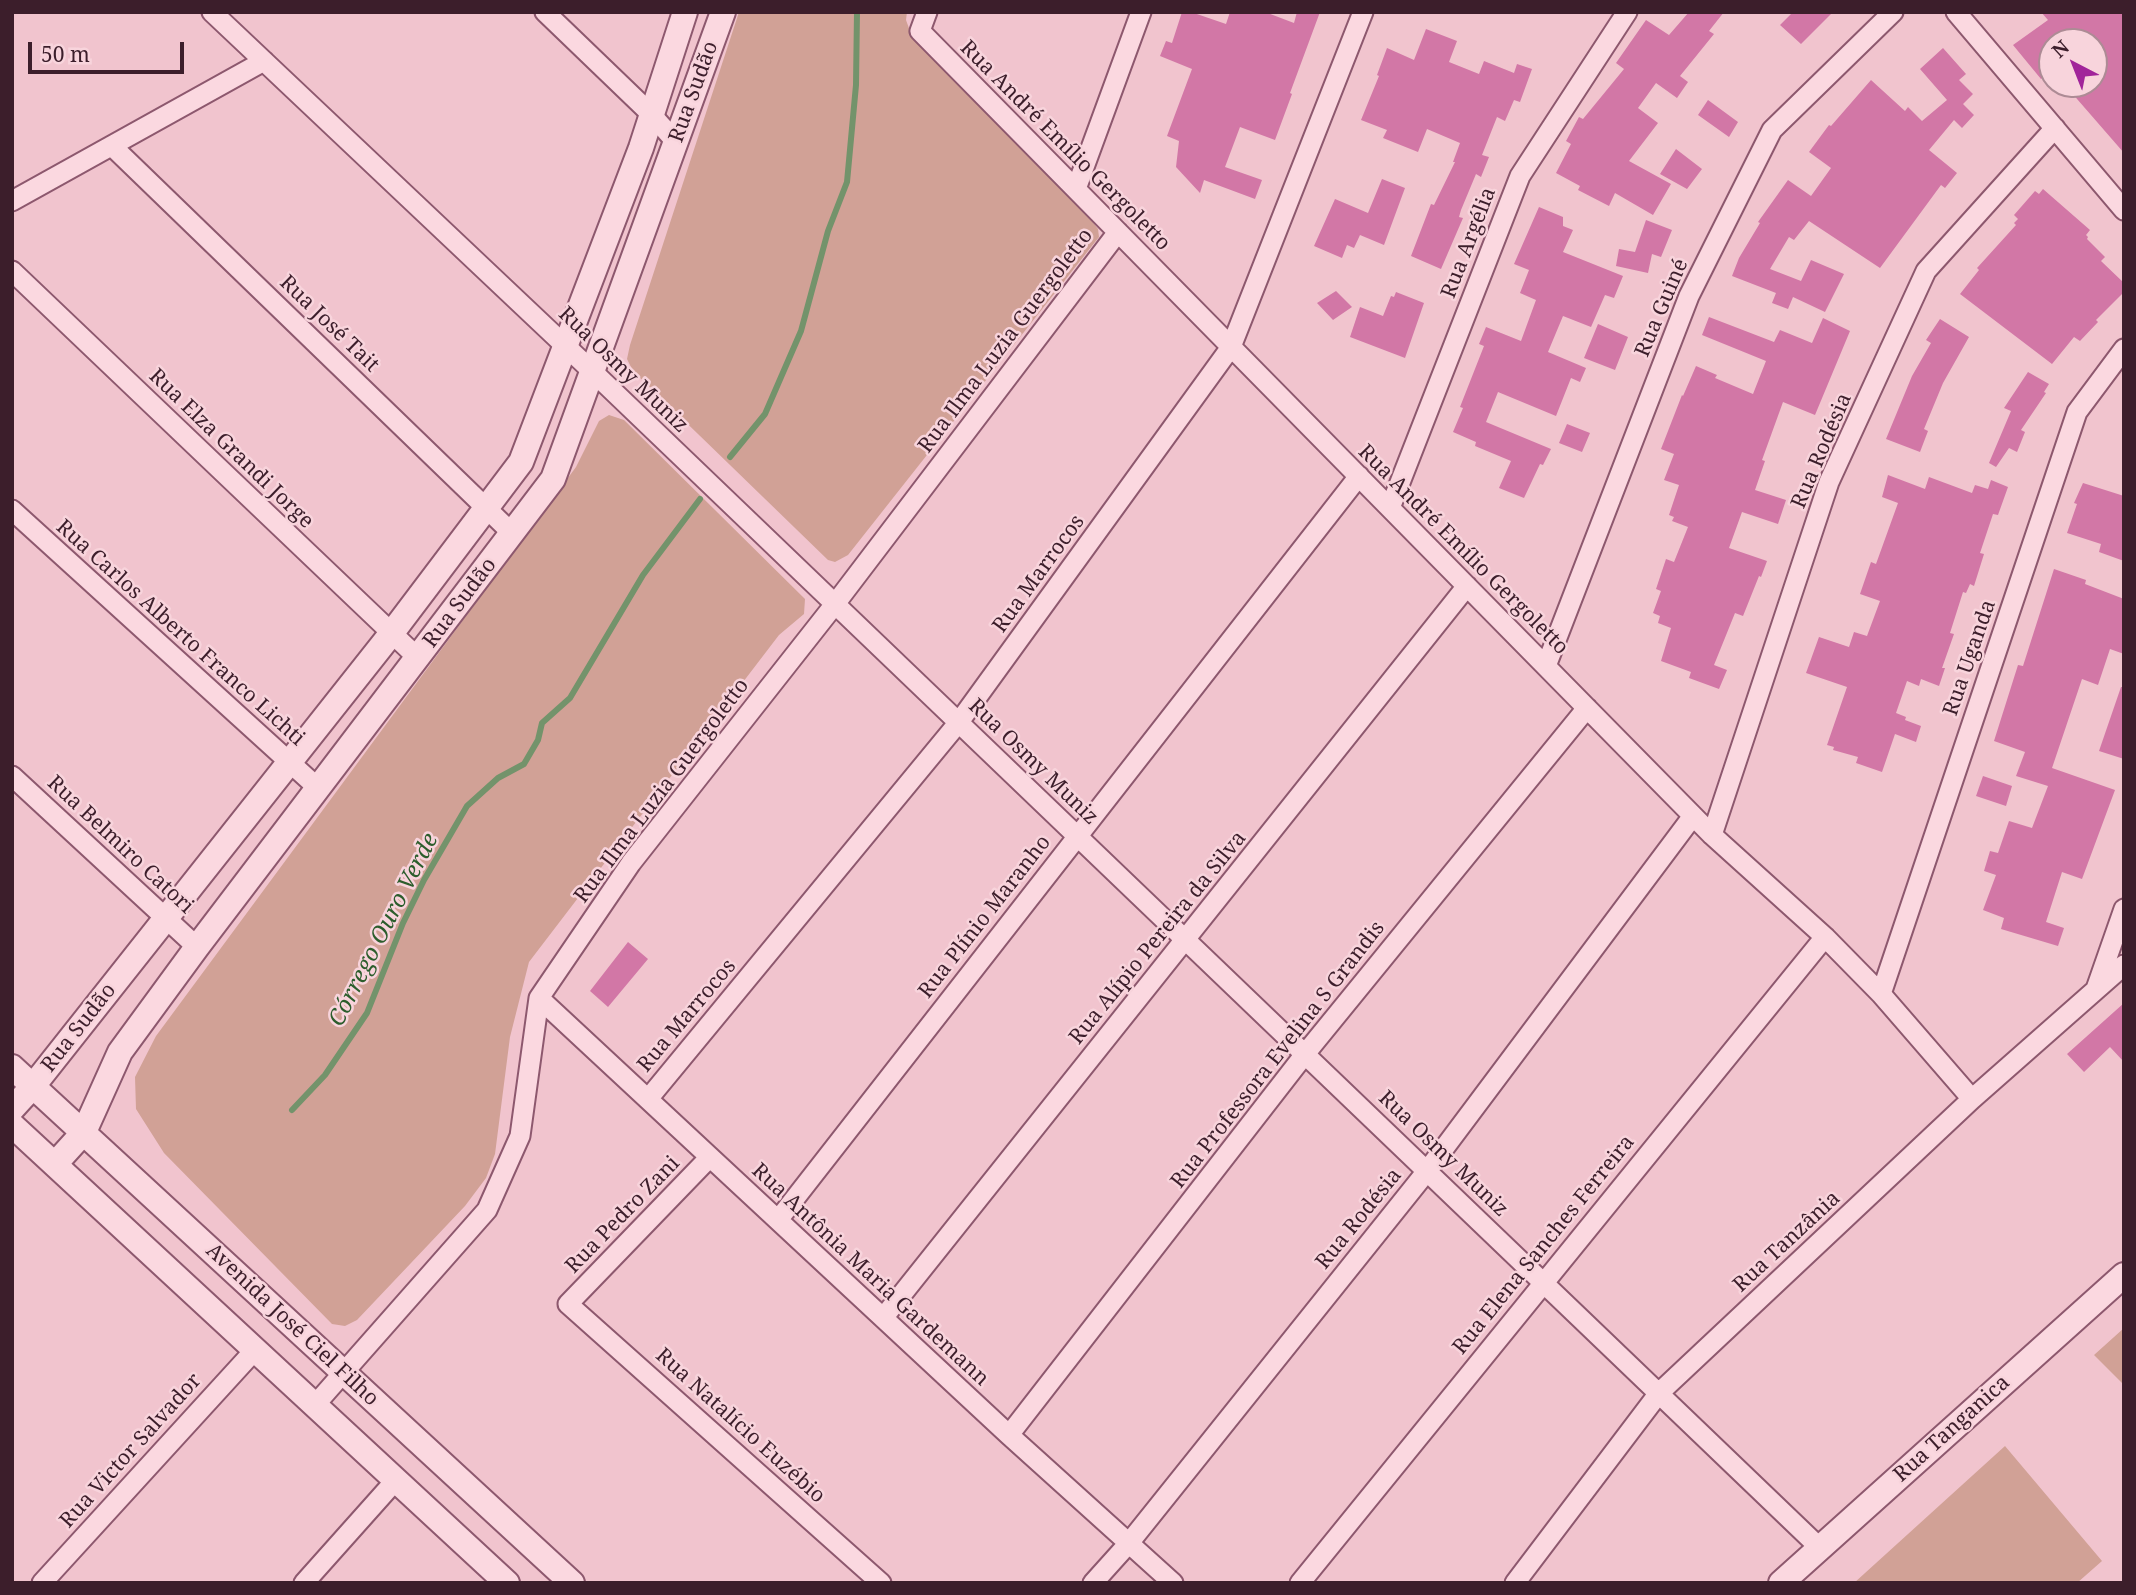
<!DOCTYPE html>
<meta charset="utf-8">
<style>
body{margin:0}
#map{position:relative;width:2136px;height:1595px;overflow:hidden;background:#f1c4ce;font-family:"Noto Serif",serif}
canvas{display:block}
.frame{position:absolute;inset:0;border:14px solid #3c1e2b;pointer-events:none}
.north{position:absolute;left:2038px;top:28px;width:70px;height:70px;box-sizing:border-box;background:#f8d4dc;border:2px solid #ad8b95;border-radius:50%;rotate:318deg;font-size:19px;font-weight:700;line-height:28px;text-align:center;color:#3c1e2b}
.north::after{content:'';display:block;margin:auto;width:24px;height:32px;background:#a1249a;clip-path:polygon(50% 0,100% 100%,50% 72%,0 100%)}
.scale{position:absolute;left:28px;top:42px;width:156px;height:32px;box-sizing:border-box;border:4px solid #3c1e2b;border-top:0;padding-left:9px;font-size:21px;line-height:24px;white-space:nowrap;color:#3c1e2b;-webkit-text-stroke:5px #f8d4dc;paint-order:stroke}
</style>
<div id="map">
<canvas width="2136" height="1595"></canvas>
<div class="frame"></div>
<div class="north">N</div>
<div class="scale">50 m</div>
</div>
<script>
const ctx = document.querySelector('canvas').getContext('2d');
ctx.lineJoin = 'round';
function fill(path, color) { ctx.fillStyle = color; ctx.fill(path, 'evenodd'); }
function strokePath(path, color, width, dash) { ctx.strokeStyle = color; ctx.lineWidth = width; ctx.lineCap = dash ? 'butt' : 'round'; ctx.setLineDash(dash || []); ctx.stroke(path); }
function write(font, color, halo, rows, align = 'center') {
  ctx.font = font + ' "Noto Serif",serif'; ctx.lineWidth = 5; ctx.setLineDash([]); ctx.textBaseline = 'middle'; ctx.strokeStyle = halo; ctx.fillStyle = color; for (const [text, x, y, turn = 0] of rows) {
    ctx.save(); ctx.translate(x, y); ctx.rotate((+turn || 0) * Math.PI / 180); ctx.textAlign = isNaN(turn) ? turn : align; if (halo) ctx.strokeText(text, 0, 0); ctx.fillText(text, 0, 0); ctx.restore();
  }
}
fill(new Path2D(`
 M739,12H907L906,20L910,31L1092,221L1098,229L1099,237L848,555L835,562L828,560L633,371L627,359L630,345Z
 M609,415L624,420L805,599L804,614L779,635L529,962L510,1037L495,1154L486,1178L465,1206L357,1320L345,1326L332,1324L164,1153L136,1109L135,1077L156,1036L576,467L599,421Z
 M2124,1328V1385L2094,1355Z
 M2005,1446L2102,1561L2077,1583H1854Z`), '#d1a196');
strokePath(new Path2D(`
 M730,457L765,414L801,331L828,231L847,182L856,85L857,12
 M292,1110L325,1075L367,1013L403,923L424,880L467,806L498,778L524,764L538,740L542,723L570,698L643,575L700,499`), '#73936b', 6);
fill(new Path2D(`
 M1182,12H1191L1226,24L1230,12H1265L1294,23L1297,12H1320L1290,93L1292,94L1275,140L1240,127L1225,167L1262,180L1255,199L1204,180L1200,193L1176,167L1179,141L1167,136L1192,69L1160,56L1166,41L1172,43Z
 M1689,12H1724L1709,31L1714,34L1680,76L1688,82L1677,98L1656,83L1638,108L1658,123L1629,161L1671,184L1653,215L1615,193L1609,206L1578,190L1580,186L1556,173L1571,144L1566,141L1579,117L1583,119L1624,69L1616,63L1646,20L1669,35Z
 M1793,12H1833L1801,44L1780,25Z
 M2041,12H2124V153L2064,84H2094V42H2052V70L2041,79L2013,45L2048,20Z
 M1426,29L1457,41L1449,62L1479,74L1484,61L1514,73L1517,64L1532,69L1520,102L1514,100L1505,121L1497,117L1482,155L1489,157L1481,177L1476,174L1461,210L1459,217L1463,218L1441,269L1411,256L1431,204L1434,205L1455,162H1453L1460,143L1427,129L1418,152L1383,138L1387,130L1361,120L1379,76L1377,75L1387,48L1414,60Z
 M1943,48L1966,74L1959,80L1973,94L1963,104L1974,115L1962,128L1954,120L1929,150L1957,173L1945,188L1941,185L1880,268L1809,221L1794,240L1789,237L1770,269L1801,281L1811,260L1844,274L1825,312L1793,297L1788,309L1772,303L1776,293L1732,276L1739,258L1760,223L1758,222L1788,180L1811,196L1831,168L1809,152L1829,125L1831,126L1871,80L1905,111L1908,107L1922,121L1947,100L1920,69Z
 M1708,100L1738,122L1729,137L1698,115Z
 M1676,149L1702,169L1687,189L1660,174Z
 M1382,179L1405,188L1384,245L1360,235L1354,248L1347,245L1342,258L1314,246L1335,199L1368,213Z
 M2043,189L2090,230L2086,235L2088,237L2087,239L2105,257L2101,261L2124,283V292L2096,320L2098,322L2080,341L2074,337L2052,364L1960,294L1979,270L1977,268L2016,225L2014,223L2018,219L2014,215L2035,191L2039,194Z
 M1539,207L1563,217V226L1573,230L1563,252L1623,276L1614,298L1605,295L1591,327L1563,316L1548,352L1586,368L1580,382L1571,378L1556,416L1498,392L1486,422L1551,449L1543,465L1540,464L1524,498L1499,488L1511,461L1475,446L1476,442L1453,432L1463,408L1460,407L1484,346L1479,344L1486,327L1521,341L1536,300L1520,293L1529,270L1514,264Z
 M1646,220L1672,230L1661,257L1652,254L1648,273L1616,266L1619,249L1635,252Z
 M1336,291L1352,307L1333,320L1317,303Z
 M1396,292L1424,303L1405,358L1350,337L1360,307L1383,316L1391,296L1394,297Z
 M1709,317L1774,342L1780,330L1812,343L1823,318L1850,331L1815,415L1783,402L1762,460L1765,461L1755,490L1786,500L1778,524L1742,512L1729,548L1767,561L1761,577L1759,576L1743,616L1735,613L1714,665L1727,670L1719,689L1689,678L1691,672L1661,661L1671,628L1658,623L1660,616L1653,613L1661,591L1656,589L1666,559L1674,562L1688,527L1672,521L1674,517L1669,515L1679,485L1664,480L1674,454L1661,449L1682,395L1683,396L1696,366L1717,375L1715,378L1753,394L1766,361L1702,335Z
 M1940,319L1969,337L1943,383L1924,429L1928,431L1920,452L1886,439L1912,376L1931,343L1926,340Z
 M1598,324L1628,337L1615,370L1584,358Z
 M2028,372L2049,384L2044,392L2046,393L2021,430L2025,432L2017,452L2009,448L1996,467L1989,463L2011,411L2004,408Z
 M1567,424L1590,433L1582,452L1559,443Z
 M1888,475L1925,489L1929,477L1972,493L1975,485L1988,489L1991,480L2008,487L1998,515L1993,514L1980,553L1984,554L1974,586L1970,584L1966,593L1963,592L1950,633L1954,634L1942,668H1945L1939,686L1921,679L1919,686L1907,681L1896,713L1906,717L1905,720L1921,726L1916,742L1895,734L1882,772L1856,763L1858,757L1833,750L1834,747L1827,745L1847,687L1806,673L1819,637L1849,647L1854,632L1867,636L1880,601L1860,594L1871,562L1876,564L1898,503L1882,497Z
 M2083,483L2124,496V561L2099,552L2101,544L2067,533L2077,504L2074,503Z
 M2054,569L2086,580L2085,584L2124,599V654L2110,649L2098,685L2082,679L2052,768L2115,790L2082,879L2062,872L2046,922L2064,928L2058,946L2001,929L2004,918L1983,910L1996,875L1984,871L1990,851L1998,853L2009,821L2032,828L2048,786L2016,776L2025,752L1994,741L2018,665L2023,666Z
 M2121,687H2124V759L2099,751Z
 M1983,776L2012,786L2006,806L1976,796Z
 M628,942L648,959L608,1007L590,991Z
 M2124,1003V1062L2110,1047L2084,1072L2067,1054Z`), '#d277a6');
const minor = new Path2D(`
 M212,12L593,372L1820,1548
 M545,12L651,114L676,142
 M927,12L920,31L1712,835L1825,937L1881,994L1972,1099
 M1956,12L2124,210
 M113,147L513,534
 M1076,189L1141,12
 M12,201L264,61
 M12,271L418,658
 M1390,508L1520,176L1627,12
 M12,510L318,788
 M1546,666L1689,296L1772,130L1893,12
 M12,776L197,947
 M1712,835L1829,482L1926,271L2055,128
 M2096,989L2124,909
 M1881,994L2077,412L2124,349
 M539,998L1009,1435L1173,1583
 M648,1099L959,722L1231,347L1363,12
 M710,1157L568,1304L881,1583
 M778,1220L1359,476
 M883,1318L1467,586
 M314,1406L487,1210L520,1136L539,998L631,863L835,604L1118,232
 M1009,1435L1305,1054L1587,708
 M42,1583L254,1351
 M304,1583L395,1481
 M1093,1583L1129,1543L1427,1171L1693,816
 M1300,1583L1825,937
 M1515,1583L1659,1393L1972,1099L2124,965`);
const tertiary = new Path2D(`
 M12,1067L572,1583
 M12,1109L33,1086L391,634L521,462L641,148L685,12
 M12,1125L507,1583
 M55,1164L84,1132L120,1052L197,947L553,479L723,12
 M1781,1583L2124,1275`);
strokePath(minor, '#8d586e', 23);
strokePath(tertiary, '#8d586e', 28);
strokePath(minor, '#fbd8e0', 19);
strokePath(tertiary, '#fbd8e0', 24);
write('21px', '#3c1e2b', '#f8d4dc', [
 ["Rua Sudão",694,92,-70],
 ["Rua André Emílio Gergoletto",1065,146,45],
 ["Rua Argélia",1469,243,-69],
 ["Rua Guiné",1662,308,-67],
 ["Rua José Tait",329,324,44],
 ["Rua Ilma Luzia Guergoletto",1006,341,-53],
 ["Rua Osmy Muniz",623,370,44],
 ["Rua Elza Grandi Jorge",231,449,44],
 ["Rua Rodésia",1822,451,-67],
 ["Rua André Emílio Gergoletto",1463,550,45],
 ["Rua Marrocos",1039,574,-54],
 ["Rua Sudão",460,603,-53],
 ["Rua Carlos Alberto Franco Lichti",180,633,42],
 ["Rua Uganda",1970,658,-71],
 ["Rua Osmy Muniz",1033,762,44],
 ["Rua Ilma Luzia Guergoletto",662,791,-53],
 ["Rua Belmiro Catori",120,845,43],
 ["Rua Plínio Maranho",985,917,-52],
 ["Rua Alípio Pereira da Silva",1158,938,-51],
 ["Rua Marrocos",687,1016,-50],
 ["Rua Sudão",79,1028,-52],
 ["Rua Professora Evelina S Grandis",1278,1055,-52],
 ["Rua Osmy Muniz",1443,1154,44],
 ["Rua Pedro Zani",623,1215,-46],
 ["Rua Rodésia",1359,1219,-51],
 ["Rua Tanzânia",1787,1242,-43],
 ["Rua Elena Sanches Ferreira",1544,1245,-51],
 ["Rua Antônia Maria Gardemann",870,1275,43],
 ["Avenida José Ciel Filho",292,1325,43],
 ["Rua Natalício Euzébio",740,1426,42],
 ["Rua Tanganica",1952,1429,-42],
 ["Rua Victor Salvador",131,1451,-48]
]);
write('italic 23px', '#2c5d2c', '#f8d4dc', [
 ["Córrego Ouro Verde",384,930,-63]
]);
</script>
